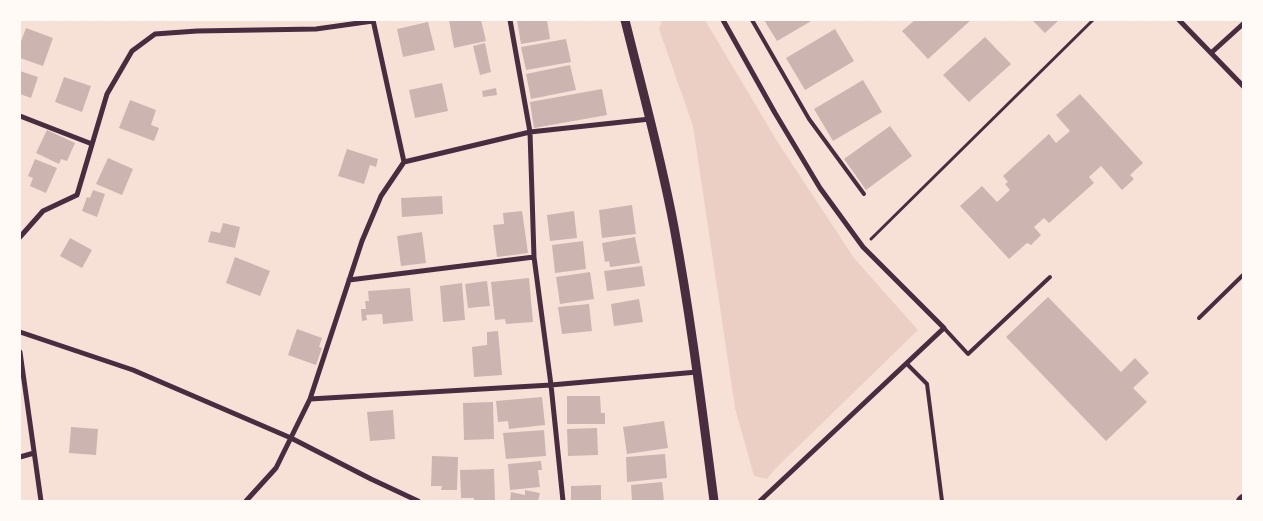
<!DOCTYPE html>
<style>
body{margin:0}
#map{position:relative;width:1263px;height:521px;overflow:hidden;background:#f7e1d7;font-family:Signika,sans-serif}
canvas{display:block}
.frame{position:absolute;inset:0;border:21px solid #fffaf5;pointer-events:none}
</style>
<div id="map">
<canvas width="1263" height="521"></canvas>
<div class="frame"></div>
</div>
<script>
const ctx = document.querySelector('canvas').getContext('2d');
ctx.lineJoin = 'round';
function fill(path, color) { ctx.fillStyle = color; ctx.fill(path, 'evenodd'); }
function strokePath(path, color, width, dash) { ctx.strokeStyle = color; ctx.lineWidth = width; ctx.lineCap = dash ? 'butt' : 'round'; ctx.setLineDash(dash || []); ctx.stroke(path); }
fill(new Path2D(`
 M662,20H705L777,141L854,258L918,330L775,469L767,479L754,476L735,408L693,126L659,29Z`), '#ebcfc5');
fill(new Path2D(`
 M449,20H481L486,41L454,48Z
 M517,20H547L550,39L521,44Z
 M764,20H813L777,41Z
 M915,20H971L928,59L902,31Z
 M1032,20H1059L1045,33Z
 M428,22L435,50L403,57L397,29Z
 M26,28L53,38L43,66L20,58V44Z
 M835,29L854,61L805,90L786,58Z
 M985,37L1011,64L969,102L943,75Z
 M566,39L571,62L526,70L521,47Z
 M485,43L491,72L480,75L473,46Z
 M570,65L576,90L531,99L526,74Z
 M20,71L38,77L31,98L20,94Z
 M64,77L91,86L82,112L55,102Z
 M863,80L882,112L833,141L814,109Z
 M442,83L448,111L415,118L409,90Z
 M496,88L497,95L483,97L482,91Z
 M602,89L607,115L534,128L530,102Z
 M1080,94L1143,163L1130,175L1134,179L1122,190L1101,166L1089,177L1094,183L1049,223L1044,218L1034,227L1041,235L1031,245L1027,243L1009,259L960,206L982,186L997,202L1010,190L1005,184L1008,182L1003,176L1049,134L1056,143L1070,131L1056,115Z
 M130,100L156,110L151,125L159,128L154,141L119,128Z
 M890,126L912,156L866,190L844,159Z
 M47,130L75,143L67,161L61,159L59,164L36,153Z
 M347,149L378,159L376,167L370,165L364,184L338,176Z
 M108,158L133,169L122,195L96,184Z
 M35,159L57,168L46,193L30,186L33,178L28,176Z
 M93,190L105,194L97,217L82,211L87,197L90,198Z
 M442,196L443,214L402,217L401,198Z
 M632,205L636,234L602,238L599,210Z
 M522,211L528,253L497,257L493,225L504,224L503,213Z
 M574,211L577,238L550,241L547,215Z
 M223,223L240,227L235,248L208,242L211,231L220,233Z
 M422,232L426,263L401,266L397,236Z
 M635,237L640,263L610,267L609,261L605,262L602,243Z
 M70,238L92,250L82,268L60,256Z
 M583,241L586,269L555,273L552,245Z
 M235,257L270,271L260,296L226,283Z
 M642,266L645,286L607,291L604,271Z
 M590,272L594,299L560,304L556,277Z
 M529,278L533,322L506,324L505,319L495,320L491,282Z
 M487,281L490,306L468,308L465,284Z
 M462,283L465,320L443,322L440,286Z
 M410,288L413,321L383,324L382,314L366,315L367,320L362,321L361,309H366L365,301H369L368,291Z
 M1048,297L1121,372L1135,358L1149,373L1133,388L1147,402L1106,441L1006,337Z
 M639,299L643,322L614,326L611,304Z
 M589,304L592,331L562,334L558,307Z
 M297,329L322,338L319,347L322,348L316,365L288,355Z
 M498,331L502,375L474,377L472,347L487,345V332Z
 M567,396H600L601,413H605V424H567Z
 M542,397L545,425L509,429L508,421L498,422L496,401Z
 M493,402L494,439L464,440L463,403Z
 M393,410L395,439L370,441L367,412Z
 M664,421L668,448L627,454L623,427Z
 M71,427L98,429L96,455L69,453Z
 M597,428L598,455L568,456L567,429Z
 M544,430L546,456L506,459L503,433Z
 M665,454L667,478L627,482L626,457Z
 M432,456L458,457L457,490H441L442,486H431Z
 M541,461L542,470H538L540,487L510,490L508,464Z
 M494,469L495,501H474V498H461L460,470Z
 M662,482L664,501H632L631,485Z
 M601,485V501H571V486Z
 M525,490L540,493L538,501H510L511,492L525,495Z`), '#ccb4b1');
strokePath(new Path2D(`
 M871,239L1093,20`), '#4a2c40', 3);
strokePath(new Path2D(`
 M752,20L809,119L864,194
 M1199,318L1243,275
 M944,328L968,354L1050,277
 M907,364L927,384L942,501`), '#4a2c40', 4);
strokePath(new Path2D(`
 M510,20L530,132L534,257L551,385L563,501
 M723,20L775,113L820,188L863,247L944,328L760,501
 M1179,20L1243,86
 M1211,53L1243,24
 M20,116L92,144
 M404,162L530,132L650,119
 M20,237L43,211L77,195L107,94L132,51L155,34L197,31L316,29L373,21
 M349,280L534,257
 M20,332L133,370L291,438L371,479L418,501
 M20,352L41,501
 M310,399L362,241L381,196L404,162L373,20
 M20,457L34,453
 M246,501L276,468L310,399L551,385L697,372`), '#4a2c40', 5);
strokePath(new Path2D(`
 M625,20C642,89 661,157 674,227C691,318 702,409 714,501`), '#4a2c40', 9);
strokePath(new Path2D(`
 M1241,501L1243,499`), '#4a2c40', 10);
</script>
